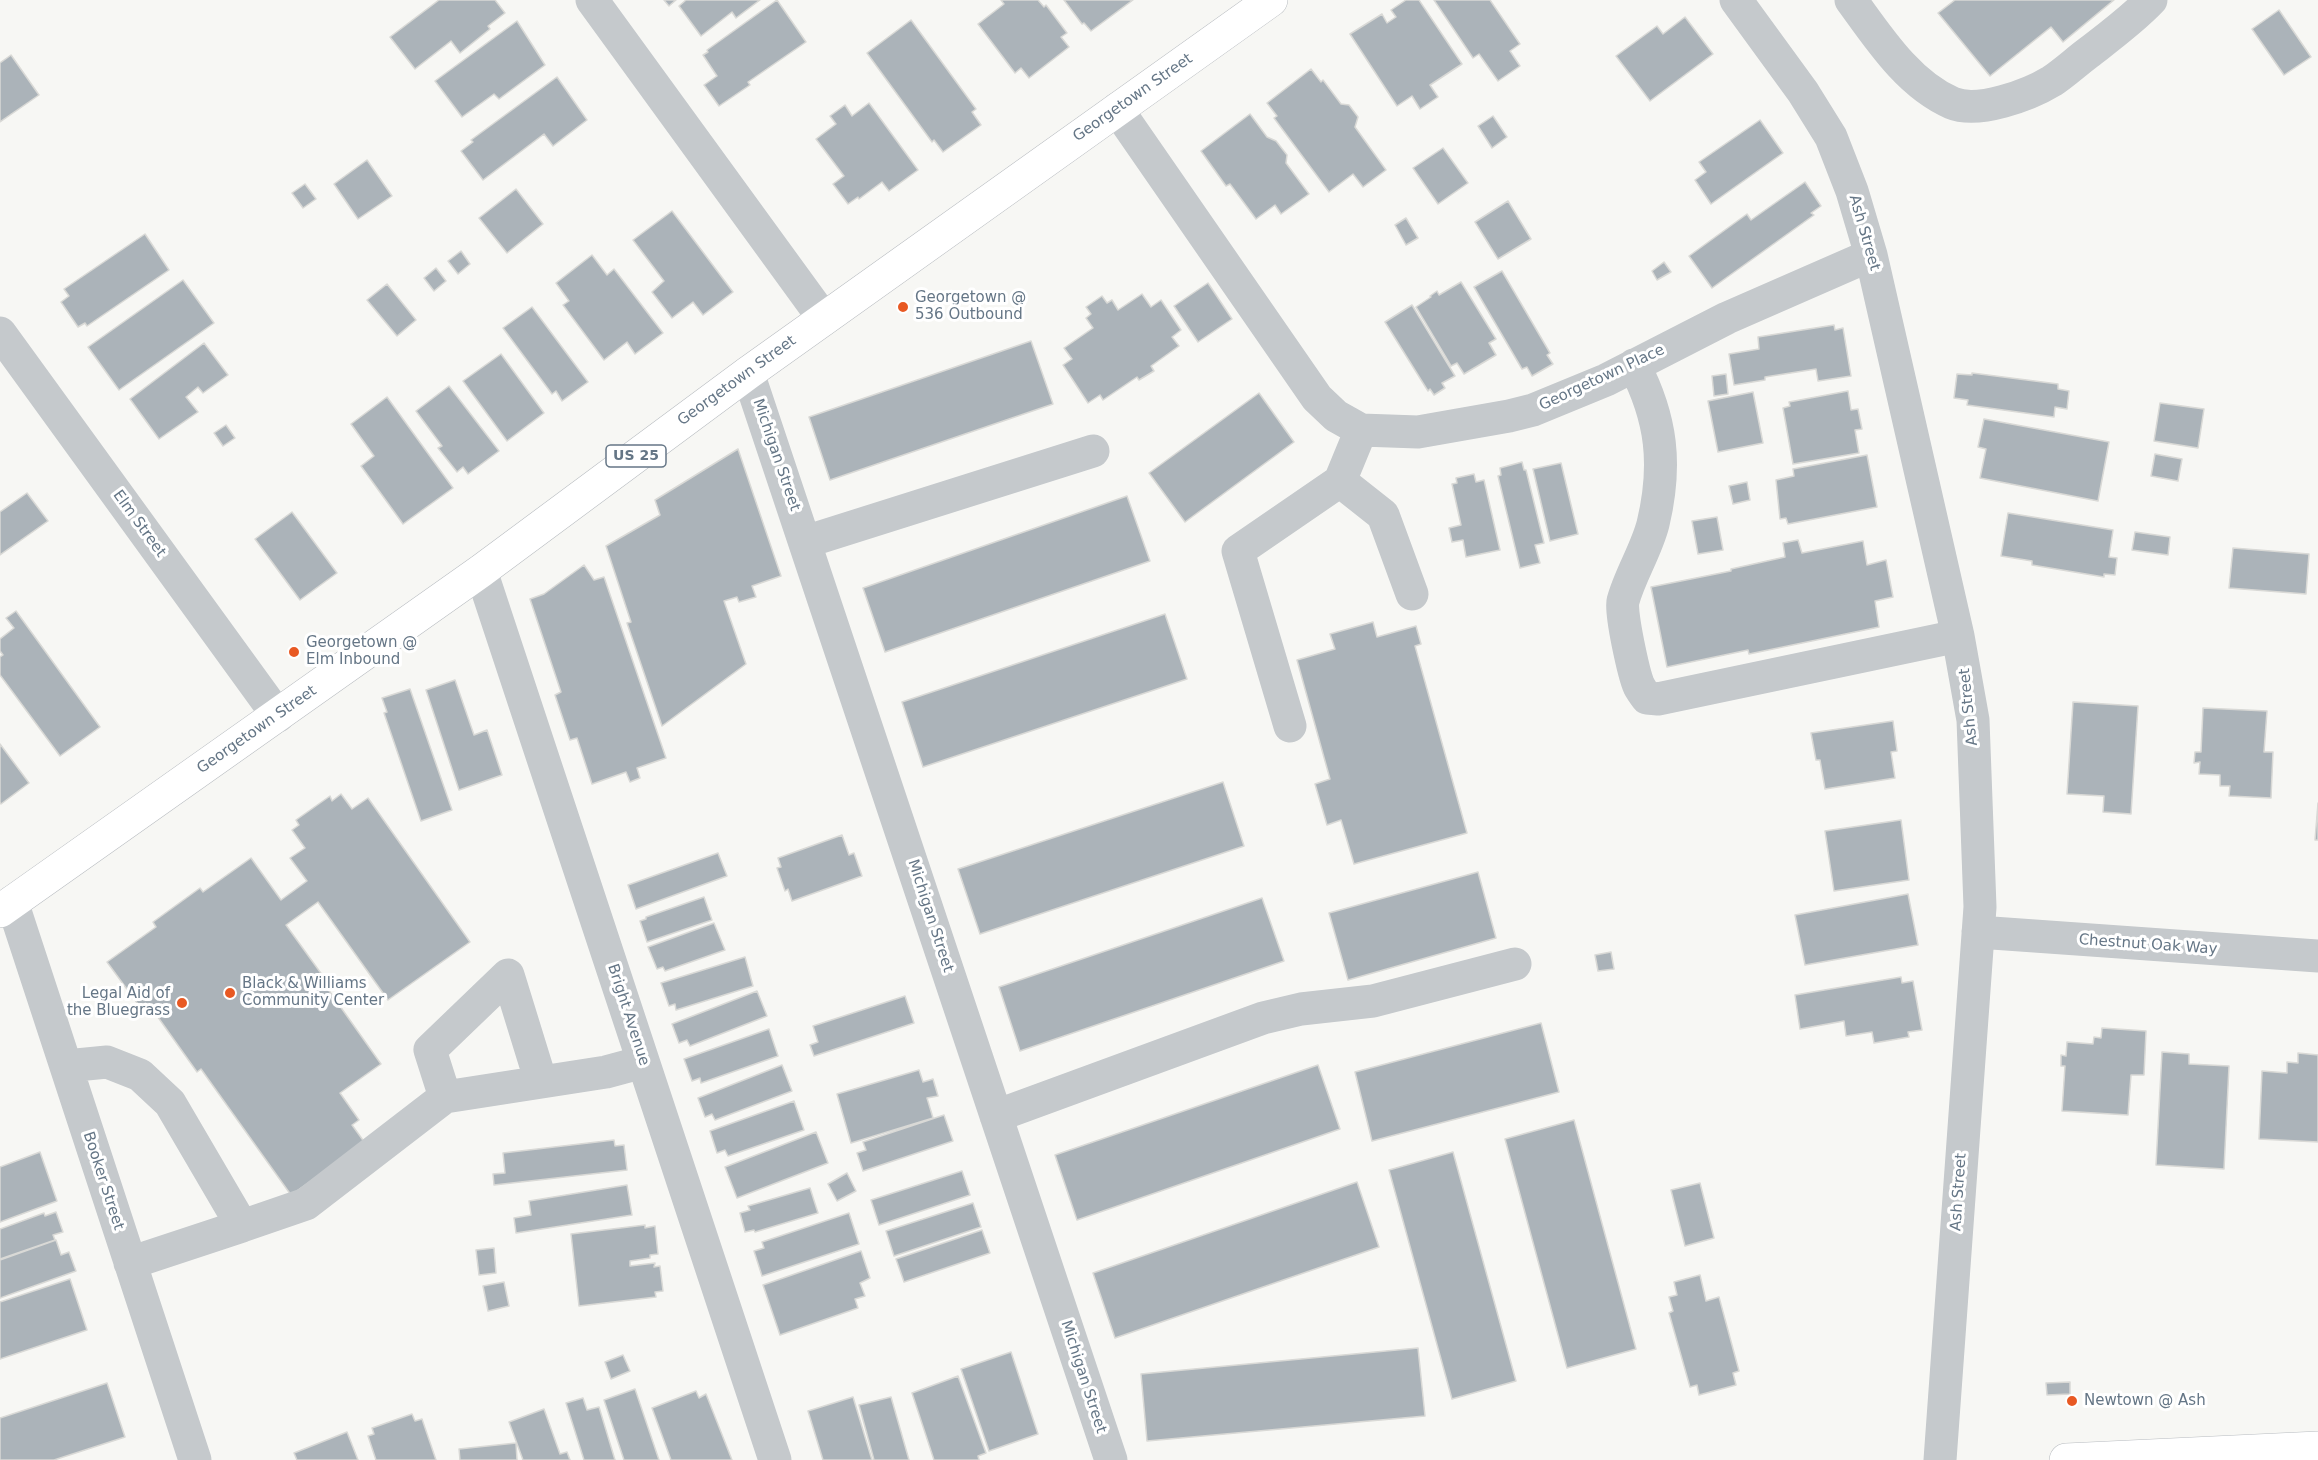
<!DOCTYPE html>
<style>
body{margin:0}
canvas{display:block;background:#f7f7f4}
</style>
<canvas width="2318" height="1460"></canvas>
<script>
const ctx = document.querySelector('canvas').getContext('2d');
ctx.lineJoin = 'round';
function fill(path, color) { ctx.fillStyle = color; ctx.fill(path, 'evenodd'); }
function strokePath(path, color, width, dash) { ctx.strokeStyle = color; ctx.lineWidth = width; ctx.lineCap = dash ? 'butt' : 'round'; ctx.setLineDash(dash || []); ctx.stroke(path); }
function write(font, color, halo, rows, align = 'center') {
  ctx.font = font + ' "DejaVu Sans",sans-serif'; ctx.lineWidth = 6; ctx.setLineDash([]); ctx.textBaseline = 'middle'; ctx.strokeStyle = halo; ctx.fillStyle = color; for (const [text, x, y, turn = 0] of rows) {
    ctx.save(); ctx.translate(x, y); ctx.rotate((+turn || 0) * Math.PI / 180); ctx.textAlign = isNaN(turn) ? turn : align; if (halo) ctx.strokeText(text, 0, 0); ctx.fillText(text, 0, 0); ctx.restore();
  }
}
const building = new Path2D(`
 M439,0H495L505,13L488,26L490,29L460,53L451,41L415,69L390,37Z
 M664,0H676L669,6Z
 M686,0H760L736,18L732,12L701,36L679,6Z
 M777,0L806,42L748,82L750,85L719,106L704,85L717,76L703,55L708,52L707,50Z
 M1001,0H1038L1044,7L1046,5L1067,33L1061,37L1069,47L1029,78L1021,68L1015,73L978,24L1004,4Z
 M1064,0H1133L1091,31L1084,23L1082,24Z
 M1406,0H1419L1462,64L1430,85L1438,97L1420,109L1412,96L1397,106L1350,34L1382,14L1387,23L1396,17L1391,10Z
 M1434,0H1490L1520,44L1510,51L1520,66L1498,81L1479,54L1473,58Z
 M1955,0H2114L2063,42L2051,27L1990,76L1938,13Z
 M2279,10L2311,57L2284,75L2252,29Z
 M1685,17L1713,54L1650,101L1616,56L1657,26L1663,34Z
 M911,20L976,109L972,112L981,125L943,152L934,140L932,142L867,53Z
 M517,21L545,65L499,99L494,94L462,117L435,81Z
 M11,55L39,95L0,122V63Z
 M1311,69L1321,82L1323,80L1341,104L1349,105L1358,117L1355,127L1386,170L1363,187L1353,174L1329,192L1274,118L1277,116L1267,103Z
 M557,77L587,120L553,146L544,134L483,180L461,151L473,142L471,140Z
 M869,103L918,170L889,191L882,182L859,199L858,197L848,204L833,184L844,176L816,139L836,124L830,116L845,105L852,116Z
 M1250,114L1267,137L1276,141L1287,155L1286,163L1309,194L1281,214L1275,205L1256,219L1230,184L1226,186L1201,151Z
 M1493,116L1507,137L1492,148L1478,126Z
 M1760,120L1783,153L1711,204L1695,180L1706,172L1699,162Z
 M1443,148L1468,183L1438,204L1413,168Z
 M367,160L392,196L358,219L334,184Z
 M1805,182L1821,206L1811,213L1814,215L1712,288L1689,256L1747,214L1751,220Z
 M305,184L316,199L303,208L292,193Z
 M516,189L543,224L507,253L479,218Z
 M1508,201L1531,239L1498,259L1475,222Z
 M672,211L733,292L703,315L693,302L672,318L652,292L664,281L633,240Z
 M1406,218L1418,238L1406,245L1395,225Z
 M145,234L169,270L87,326L85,323L78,327L61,302L69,296L64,289Z
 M461,251L470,264L458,274L448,261Z
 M592,255L607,275L614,269L663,333L635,354L627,342L604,360L563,305L569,301L556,283Z
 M1664,262L1671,272L1657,280L1652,271Z
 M436,268L446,281L434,291L424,278Z
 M1502,271L1550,353L1547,355L1553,364L1532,376L1527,367L1522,369L1474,287Z
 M183,280L214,323L119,390L88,347Z
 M1461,282L1496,339L1489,343L1496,355L1464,374L1457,363L1451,366L1416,307L1431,297L1430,296L1437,291L1439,295Z
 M1208,283L1232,319L1198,342L1174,306Z
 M387,284L416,320L397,336L367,300Z
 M1142,294L1151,307L1161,300L1181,330L1172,337L1179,346L1151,366L1154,371L1139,380L1137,377L1103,400L1100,395L1088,403L1063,365L1072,359L1064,348L1093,328L1086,318L1091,314L1086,307L1102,296L1107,303L1112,300L1118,310Z
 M1412,305L1455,376L1442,383L1445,388L1434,395L1430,389L1428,391L1385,322Z
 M532,307L588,382L562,401L556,391L552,394L503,328Z
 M1834,325L1835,330L1843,328L1851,376L1818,381L1816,369L1765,377V380L1734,385L1729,354L1759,349L1758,337Z
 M1031,341L1053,404L830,480L809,417Z
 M204,343L228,375L203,393L198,387L186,397L198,412L159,439L130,399Z
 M501,354L544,413L507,441L463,381Z
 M1972,373L2058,384V389L2069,391L2067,409L2055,407L2054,417L1967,405L1968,400L1954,398L1957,374L1972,375Z
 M1726,374L1728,394L1714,396L1712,376Z
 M449,386L499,451L468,474L463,467L457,472L438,448L442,446L416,411Z
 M1848,391L1851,410L1858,409L1862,429L1855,430L1859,453L1793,464L1783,408L1790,406L1789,402Z
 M1753,392L1763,443L1718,452L1708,401Z
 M1259,393L1294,442L1185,522L1149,473Z
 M387,397L453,488L403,524L361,466L374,456L351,424Z
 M2160,403L2204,409L2198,448L2154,441Z
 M1984,419L2109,442L2098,501L1980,478L1986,449L1978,447Z
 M226,425L235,438L223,446L214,433Z
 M738,449L781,576L752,586L756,597L739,602L737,597L724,601L746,664L662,726L627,623L631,622L606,546L660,515L655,500Z
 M2155,454L2182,459L2178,481L2151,476Z
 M1867,455L1877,507L1788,524L1786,518L1780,519L1776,480L1794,476L1793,469Z
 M1522,462L1524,470H1526L1544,543L1535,545L1540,563L1520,568L1498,476L1501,475L1500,468Z
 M1561,463L1578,534L1550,541L1533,469Z
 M1474,474L1476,482L1484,480L1500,550L1466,557L1463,540L1452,542L1449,528L1461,525L1452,484L1457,483L1456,478Z
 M1747,482L1750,500L1733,504L1729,486Z
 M27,493L48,521L0,555V512Z
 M1127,496L1150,561L885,652L863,588Z
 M292,512L337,573L300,600L255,539Z
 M2008,513L2113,530L2109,557L2117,558L2115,575L2104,574V577L2032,565V561L2001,556Z
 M1717,517L1723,550L1698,554L1692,521Z
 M2135,532L2170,537L2168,555L2132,550Z
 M1798,540L1802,553L1863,541L1867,565L1886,560L1893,597L1875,601L1879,627L1749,654L1748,650L1667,667L1651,587L1731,571V569L1785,557L1783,543Z
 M2233,548L2309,554L2306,594L2229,588Z
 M584,565L594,580L604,577L666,758L637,768L640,778L630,782L626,772L592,784L577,738L570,740L555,695L561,692L530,599L544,594Z
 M16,611L100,727L60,756L0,675V657L3,655L0,651V639L14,628L6,618Z
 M1165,614L1187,679L923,767L902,702Z
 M1373,622L1377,637L1416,626L1421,644L1415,646L1467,833L1354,864L1341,820L1327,825L1315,784L1330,779L1297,660L1335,649L1330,634Z
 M455,680L474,735L487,730L502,775L459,790L426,690Z
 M410,689L452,810L421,821L384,713L387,712L382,698Z
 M2073,702L2138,706L2131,814L2103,812L2104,796L2067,794Z
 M2203,708L2267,711L2264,752H2273L2271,798L2229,796L2230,786H2220V775L2199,774L2200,762L2194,763L2195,752H2201Z
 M1893,721L1897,751L1891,752L1895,778L1825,789L1820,760H1816L1811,733Z
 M0,744L29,783L1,804L0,802Z
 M1223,782L1244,846L980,934L958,869Z
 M341,794L352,809L368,798L470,942L388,1000L318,902L286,925L328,983L325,985L381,1064L340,1093L359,1120L352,1125L365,1143L291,1195L201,1069L197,1072L150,1006L143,1011L107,962L156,927L153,922L200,888L203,892L251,858L281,900L307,881L290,858L305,848L292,830L299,825L296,820L330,796L332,801Z
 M2318,803V840H2315Z
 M1901,820L1909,880L1834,891L1825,831Z
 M842,835L849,855L854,853L862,876L792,901L788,889L785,891L777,868L781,867L778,858Z
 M718,853L727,876L636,909L628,885Z
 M1478,872L1496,938L1348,980L1329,913Z
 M1908,894L1918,945L1805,965L1795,915Z
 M704,897L712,920L647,942L640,921L646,919V917Z
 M1262,898L1284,961L1020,1051L999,987Z
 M714,923L725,950L665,971L663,967L657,969L648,947Z
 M1611,952L1614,969L1598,971L1595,955Z
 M745,957L753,986L676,1010L675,1004L669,1006L661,983Z
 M1901,977L1902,983L1913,981L1922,1030L1908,1032L1909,1037L1874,1043L1872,1032L1846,1036L1844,1021L1800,1029L1795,995Z
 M757,991L767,1016L690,1046L687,1040L679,1043L672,1024Z
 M905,996L914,1023L814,1056L810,1045L818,1042L813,1026Z
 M1541,1023L1559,1092L1372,1141L1355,1072Z
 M2102,1028L2146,1031L2144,1075H2131L2128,1115L2062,1111L2065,1066H2061V1055L2066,1056L2067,1042L2093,1044L2094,1037L2101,1038Z
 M769,1029L778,1056L701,1083L700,1078L692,1081L684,1059Z
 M2162,1052L2189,1054V1064L2229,1066L2224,1169L2156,1165Z
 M2298,1053L2318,1055V1142L2259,1139L2262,1071L2287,1073V1062L2298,1063Z
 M782,1065L792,1091L715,1120L712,1114L705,1117L698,1098Z
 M1318,1065L1340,1129L1077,1220L1055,1155Z
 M919,1070L923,1082L933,1079L938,1096L927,1098L933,1118L851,1143L837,1094Z
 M794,1101L804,1130L728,1156L725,1150L717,1153L710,1131Z
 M944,1115L953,1141L863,1171L857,1153L866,1150L863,1142Z
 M1574,1120L1636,1349L1567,1368L1505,1139Z
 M816,1132L828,1163L737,1198L725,1167Z
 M614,1140L615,1146L624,1145L627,1170L494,1185L493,1174L505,1173L503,1153Z
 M40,1152L57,1201L0,1222V1167Z
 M1453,1152L1516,1381L1452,1399L1389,1170Z
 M962,1171L970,1195L879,1225L871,1200Z
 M847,1173L856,1191L837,1201L828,1184Z
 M1357,1182L1379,1247L1115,1338L1093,1273Z
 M1700,1183L1714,1238L1685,1246L1671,1190Z
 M627,1185L632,1215L516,1233L514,1218L531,1215L529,1201Z
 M810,1188L818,1213L755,1232L754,1230L745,1232L740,1213L750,1210L748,1206Z
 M973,1203L981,1227L894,1256L886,1231Z
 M56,1212L63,1232L53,1235L55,1240L0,1259V1229L44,1213L45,1216Z
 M849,1213L859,1244L762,1276L754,1251L764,1248L762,1242Z
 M645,1225V1228L655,1226L658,1254L650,1255V1258L630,1261V1266L655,1263L654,1267L660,1266L663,1291L655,1292L656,1297L579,1306L571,1234Z
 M982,1230L990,1253L904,1282L896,1259Z
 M56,1240L61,1255L69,1252L76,1271L0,1298V1260Z
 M494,1248L496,1273L479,1275L476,1250Z
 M861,1251L870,1278L860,1283L865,1296L855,1299L858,1308L780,1335L763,1285Z
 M1700,1275L1706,1301L1719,1297L1739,1371L1733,1373L1736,1385L1699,1395L1697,1385L1690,1387L1669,1313L1673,1311L1669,1297L1677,1295L1674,1282Z
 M70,1279L87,1330L0,1359V1302Z
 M504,1282L509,1306L488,1311L483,1286Z
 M1418,1348L1425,1416L1147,1441L1141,1374Z
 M1011,1352L1038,1434L989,1451L961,1369Z
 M623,1355L630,1371L611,1379L605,1362Z
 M958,1376L986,1453L978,1456L979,1460H934L912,1393Z
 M2070,1382V1394L2047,1395L2046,1383Z
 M107,1383L125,1437L54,1460H0V1418Z
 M635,1389L659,1460H624L604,1400Z
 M696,1391L699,1398L706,1394L732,1460H671L652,1408Z
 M853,1397L872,1460H823L808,1411Z
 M891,1397L909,1460H874L859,1405Z
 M583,1398L587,1410L599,1407L615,1460H584L566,1403Z
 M544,1409L560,1454L567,1452L570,1460H523L509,1422Z
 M412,1414L415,1421L422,1419L436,1460H376L368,1436L374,1434L372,1428Z
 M347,1432L358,1460H297L294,1453Z
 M516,1443L517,1460H460L459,1449Z`);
fill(building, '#abb3b9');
strokePath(building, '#d9d9d6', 1.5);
const major = new Path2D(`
 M0,911L481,571L748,373L1271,0
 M2066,1460L2318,1448`);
strokePath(major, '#b8bcc0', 34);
strokePath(new Path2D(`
 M592,0L824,319
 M1736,0L1803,92L1831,137L1852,191L1871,255L1958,636L1973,720L1980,907L1940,1460
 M1851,0C1878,37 1908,84 1952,103C1978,114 2029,95 2052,81C2064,73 2076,62 2088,53C2110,36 2132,20 2151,0
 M1117,109L1317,398L1336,416L1361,430L1418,432L1509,416L1533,410L1606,380L1727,318L1871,255
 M0,333L278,716
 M1634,365C1662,419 1667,465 1653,524C1646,551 1630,575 1623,601C1620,612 1634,675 1639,686C1641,690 1644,694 1647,698L1658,699L1958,636
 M748,373L1111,1460
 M1340,481L1383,515L1412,594
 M805,542L1093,451
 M481,571L775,1460
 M1290,726L1238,551L1340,481L1361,430
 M12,902L195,1460
 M1978,932L2318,956
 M66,1066L107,1062L140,1075L170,1103L242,1226L130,1263
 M541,1082L508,975L430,1050L445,1097L606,1072L643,1062
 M996,1116L1263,1018L1301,1009L1373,1001L1515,964
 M242,1226L306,1204L445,1097`), '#c5c9cc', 33);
strokePath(major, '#fff', 33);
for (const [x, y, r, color] of [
 [903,307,6,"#e85923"],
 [294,652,6,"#e85923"],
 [230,993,6,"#e85923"],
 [182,1003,6,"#e85923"],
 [2072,1401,6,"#e85923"]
]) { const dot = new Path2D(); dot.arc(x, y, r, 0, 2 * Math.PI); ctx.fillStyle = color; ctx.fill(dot); strokePath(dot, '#fff', 2); }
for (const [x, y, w] of [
 [636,456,60]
]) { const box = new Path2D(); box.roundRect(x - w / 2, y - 11, w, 22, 4.5); ctx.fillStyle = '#fff'; ctx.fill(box); strokePath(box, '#657686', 1.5); }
write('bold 14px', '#657686', null, [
 ["US 25",636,456]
]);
write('15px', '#657686', '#fff', [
 ["Georgetown Street",1133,98,-35],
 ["Ash Street",1864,233,74],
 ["Georgetown Place",1602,378,-25],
 ["Georgetown Street",737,381,-36],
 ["Michigan Street",776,455,71],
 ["Elm Street",139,524,54],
 ["Ash Street",1969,707,-96],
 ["Georgetown Street",257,730,-35],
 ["Michigan Street",930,916,72],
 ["Chestnut Oak Way",2148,945,4],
 ["Bright Avenue",628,1015,72],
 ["Booker Street",103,1181,72],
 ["Ash Street",1959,1192,-86],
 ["Michigan Street",1083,1377,72]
]);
write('15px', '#657686', '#fff', [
 ["Georgetown @",915,298],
 ["536 Outbound",915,315],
 ["Georgetown @",306,643],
 ["Elm Inbound",306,660],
 ["Black & Williams",242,984],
 ["Community Center",242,1001],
 ["Legal Aid of",170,994,"right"],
 ["the Bluegrass",170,1011,"right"],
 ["Newtown @ Ash",2084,1401]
], 'left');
</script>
